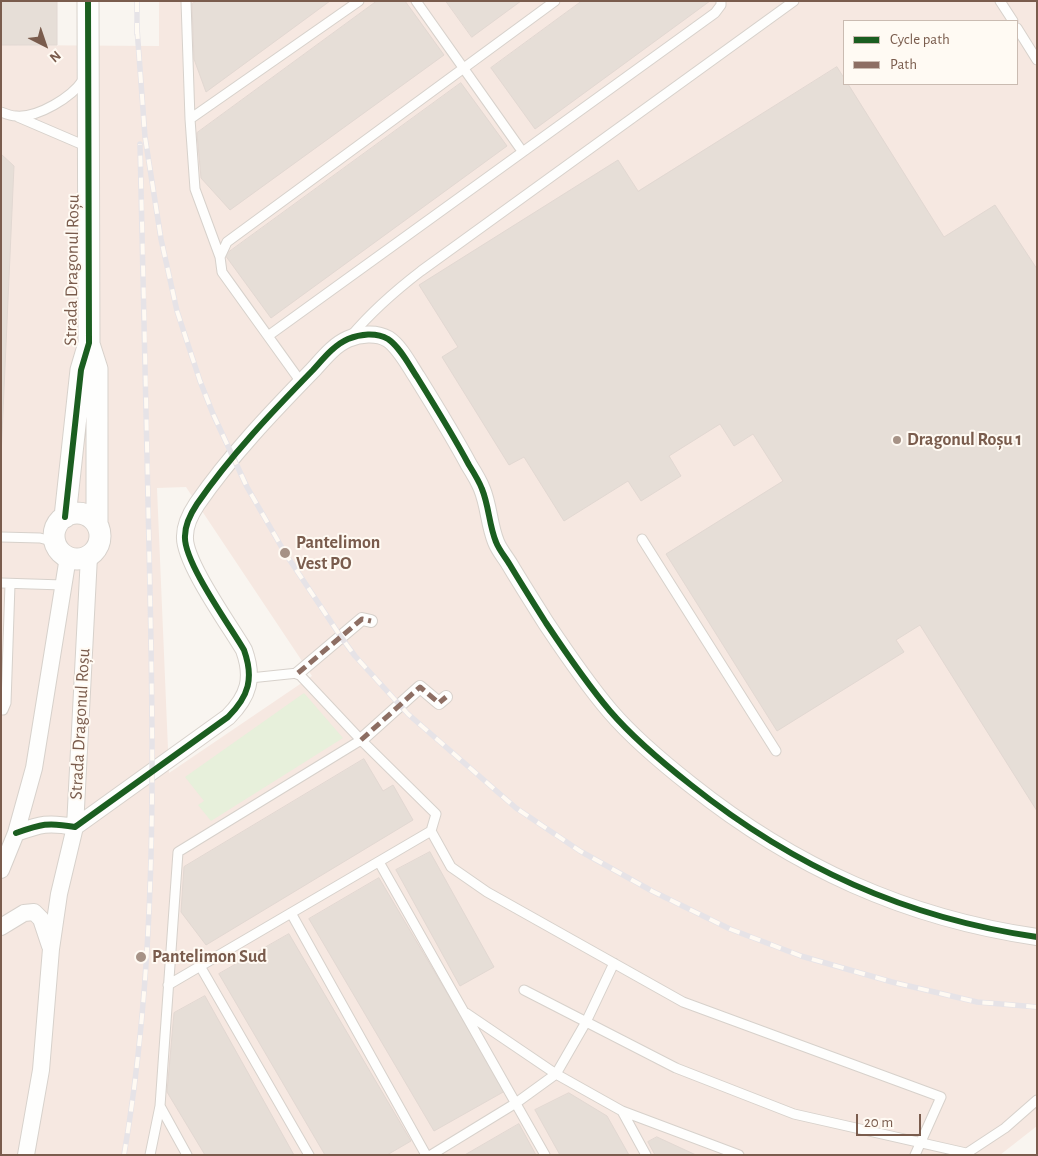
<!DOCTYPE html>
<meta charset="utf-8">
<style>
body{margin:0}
#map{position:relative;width:1038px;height:1156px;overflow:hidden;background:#f9f5f0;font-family:"Alegreya Sans",sans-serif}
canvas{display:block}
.frame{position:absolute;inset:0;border:2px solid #7a5c4d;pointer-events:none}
.legend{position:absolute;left:843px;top:20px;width:175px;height:65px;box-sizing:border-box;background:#fffaf3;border:1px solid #cabbb1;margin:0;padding:6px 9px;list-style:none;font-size:15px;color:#7a5c4d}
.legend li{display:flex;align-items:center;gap:10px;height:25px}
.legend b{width:25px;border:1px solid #cabbb1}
.north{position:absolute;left:20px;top:20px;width:50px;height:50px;-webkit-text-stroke:4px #fffaf3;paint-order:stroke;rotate:139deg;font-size:14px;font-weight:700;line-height:20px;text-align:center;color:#7a5c4d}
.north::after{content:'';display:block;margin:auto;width:18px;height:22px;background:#7a5c4d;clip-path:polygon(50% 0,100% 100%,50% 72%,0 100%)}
.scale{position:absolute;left:856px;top:1114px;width:65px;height:22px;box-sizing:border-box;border:2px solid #7a5c4d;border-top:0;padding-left:6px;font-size:15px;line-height:18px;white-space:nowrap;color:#7a5c4d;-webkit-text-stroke:4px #fffaf3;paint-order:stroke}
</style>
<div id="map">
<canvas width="1038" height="1156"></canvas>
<div class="frame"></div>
<ul class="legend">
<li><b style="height:6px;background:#1b5e20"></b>Cycle path</li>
<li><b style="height:6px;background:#8d6e63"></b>Path</li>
</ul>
<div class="north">N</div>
<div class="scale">20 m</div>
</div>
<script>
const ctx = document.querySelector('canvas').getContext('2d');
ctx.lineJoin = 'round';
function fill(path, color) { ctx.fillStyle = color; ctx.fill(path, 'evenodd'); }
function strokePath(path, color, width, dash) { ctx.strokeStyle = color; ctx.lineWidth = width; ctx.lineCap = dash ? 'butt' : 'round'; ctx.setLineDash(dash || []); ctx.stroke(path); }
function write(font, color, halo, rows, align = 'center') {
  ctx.font = font + ' "Alegreya Sans",sans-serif'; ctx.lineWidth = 4; ctx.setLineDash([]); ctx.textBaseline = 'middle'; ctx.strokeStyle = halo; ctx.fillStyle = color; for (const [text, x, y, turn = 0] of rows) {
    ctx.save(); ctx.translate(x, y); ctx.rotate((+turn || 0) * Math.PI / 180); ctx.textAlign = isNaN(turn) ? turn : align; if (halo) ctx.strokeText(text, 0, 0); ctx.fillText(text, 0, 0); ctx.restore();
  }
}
fill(new Path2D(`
 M159,1H1037V1126L1000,1155H1V45L159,46ZM844,21H1017V84H844ZM186,487L312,676L169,773L157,488Z`), '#f6e8e1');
fill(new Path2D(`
 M304,693L343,738L211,821L198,805L204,801L185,777Z`), '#e7f0db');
const building = new Path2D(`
 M1,1H57V45H1Z
 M197,1H330L206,92L194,59L192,4Z
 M377,1H405L444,55L230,210L201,178L197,133Z
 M446,1H521L472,37Z
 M582,1H710L535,129L491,68Z
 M837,67L844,78V84H848L944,237L995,205L1037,269V811L920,625L896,640L904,652L777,731L666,554L783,481L753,434L734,446L720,424L669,456L681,476L641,501L628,481L564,521L524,457L509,465L442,357L458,347L419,285L618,160L638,191Z
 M461,83L507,146L271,318L225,255Z
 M1,154L14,166L1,457Z
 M364,759L383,791L393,785L413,820L206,945L181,912L184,867Z
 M430,852L494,967L460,986L396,870Z
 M379,878L505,1091L434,1131L309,919Z
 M289,934L411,1141L387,1155H325L219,974Z
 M205,996L294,1155H205L167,1092L174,1013Z
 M569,1093L607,1116L629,1155H560L535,1110Z
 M519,1124L536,1155H465Z
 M657,1137L696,1155H655L648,1142Z`);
fill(building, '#e6ded7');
strokePath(building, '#e2d8d2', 1);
const service = new Path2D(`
 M186,1L190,119L195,189L220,257
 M416,1L522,151
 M1000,1L1013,21
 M1017,28L1037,60
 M1,112C6,114 12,116 16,116C38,118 72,97 83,80
 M18,117L88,147
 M190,119L359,1
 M268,336L715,13L721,5V1
 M351,336C372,311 395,291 421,271L794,1
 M301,382L222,272L220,257L227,242L555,1
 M1,537L40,538L55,542
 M642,539L776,751
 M1,583L63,585
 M250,678L298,673L361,740L436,814L431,831L451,867L487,892L683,1002L941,1097L915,1155
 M1,710H3L6,703L10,584
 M379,862L545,1155
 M291,913L426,1155
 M200,966L309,1155
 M168,985L431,831
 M524,990L676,1068L794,1114L966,1153
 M466,1013L556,1074L622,1111L739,1155
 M160,1106L187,1155
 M622,1111L646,1155
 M150,1155L160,1106L178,852L361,740
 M431,1155L516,1103L556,1074L586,1022L614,963
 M964,1155L1005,1128L1037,1100`);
const pedestrian = new Path2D(`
 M298,673L362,619L371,621
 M361,740L420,687L439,703L446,697`);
const minor = new Path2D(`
 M16,833C41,824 48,822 75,827L228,717C249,696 254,678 244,650C230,626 183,561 185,536C185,525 191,513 197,504C230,456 272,412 313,370C323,359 334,345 348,339C360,334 376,332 388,339C400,347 409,365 417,377C435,406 453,435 469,465C474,473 479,481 482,489C489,506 489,525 496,542C499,550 506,558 510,565C522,585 534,604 546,623C566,653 587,684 610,711C634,739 663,763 691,785C794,867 906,918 1037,937
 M1,870L16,833L34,768L68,557
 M1,927L24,913L34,912L41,919L50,946
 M26,1155L41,1070L51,949L59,894L75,827L89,556`);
const tertiary = new Path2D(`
 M89,344L97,369V524
 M54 536a23 23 0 1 1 46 0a23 23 0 1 1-46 0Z
 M65,517L81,370L89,343L88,1`);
strokePath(service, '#d7d1cb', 11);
strokePath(pedestrian, '#d7d1cb', 14);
strokePath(minor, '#d7d1cb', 18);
strokePath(tertiary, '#d7d1cb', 23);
strokePath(service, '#fefefd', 9);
strokePath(pedestrian, '#fefefd', 12);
strokePath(minor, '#fefefd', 16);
strokePath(tertiary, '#fefefd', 21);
const rail = new Path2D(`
 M137,1V34
 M137,28L145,137L161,239L177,311L200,381L213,414L247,487L285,553L341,637L355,656L408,714L516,808L580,851L652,891L730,929L801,956L892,982L977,1002L1037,1007
 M124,1155C156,969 154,779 150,591C147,442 144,293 140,144`);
strokePath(rail, '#e6e3e7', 5.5);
strokePath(rail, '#fffaf3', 4, [11]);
strokePath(new Path2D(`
 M298,673L362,619L371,621
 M361,740L420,687L439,703L446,697`), '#8d6e63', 5, [10, 5]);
strokePath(new Path2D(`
 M65,517L81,370L89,343L88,1
 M16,833C41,824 48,822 75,827L228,717C249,696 254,678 244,650C230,626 183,561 185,536C185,525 191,513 197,504C230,456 272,412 313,370C323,359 334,345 348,339C360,334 376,332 388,339C400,347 409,365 417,377C435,406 453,435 469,465C474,473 479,481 482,489C489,506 489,525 496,542C499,550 506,558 510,565C522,585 534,604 546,623C566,653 587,684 610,711C634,739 663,763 691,785C794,867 906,918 1037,937`), '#1b5e20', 6);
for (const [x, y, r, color] of [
 [897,440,5,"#a69286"],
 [285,553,6,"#a69286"],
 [141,957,6,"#a69286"]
]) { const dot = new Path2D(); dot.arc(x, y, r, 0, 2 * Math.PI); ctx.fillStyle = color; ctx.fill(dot); strokePath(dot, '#fffaf3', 2); }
write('18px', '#7a5c4d', '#fffaf3', [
 ["Strada Dragonul Roșu",72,270,-89],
 ["Strada Dragonul Roșu",80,724,-87]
]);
write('bold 18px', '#7a5c4d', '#fffaf3', [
 ["Dragonul Roșu 1",907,440],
 ["Pantelimon",296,543],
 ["Vest PO",296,564],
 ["Pantelimon Sud",152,957]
], 'left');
</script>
